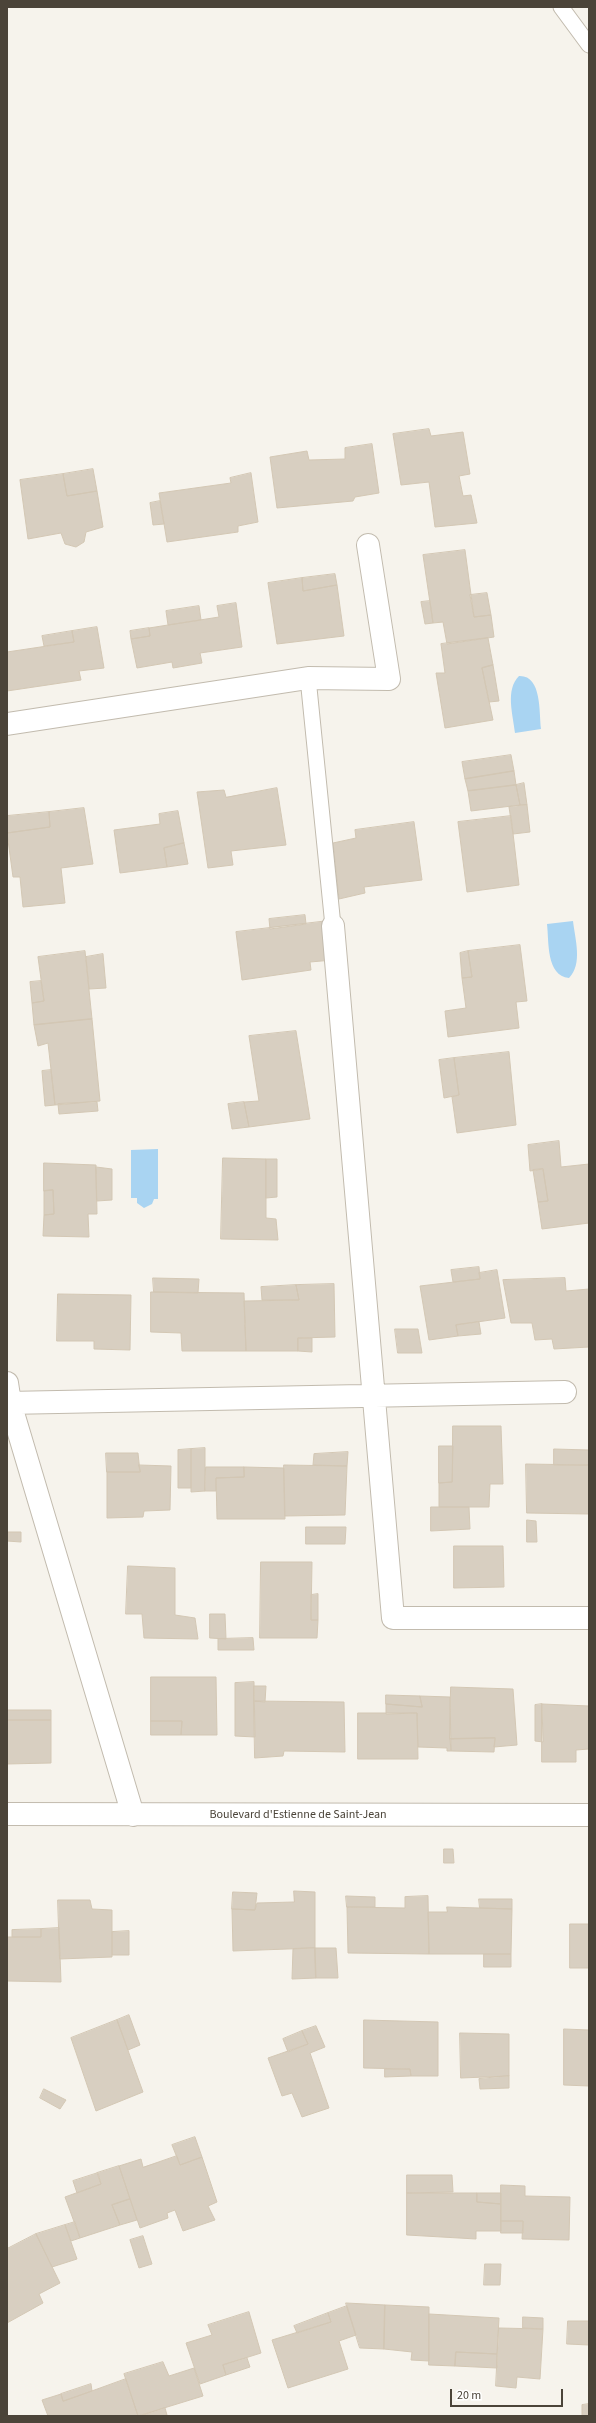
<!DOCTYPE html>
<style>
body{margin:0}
#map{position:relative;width:596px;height:2423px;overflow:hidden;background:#f6f3ec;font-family:"Source Sans 3",sans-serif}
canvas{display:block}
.frame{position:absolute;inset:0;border:8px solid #4b4439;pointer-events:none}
.scale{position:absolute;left:450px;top:2389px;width:113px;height:18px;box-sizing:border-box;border:2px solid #4b4439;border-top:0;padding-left:5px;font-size:12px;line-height:14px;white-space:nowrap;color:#4b4439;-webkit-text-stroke:3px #fff;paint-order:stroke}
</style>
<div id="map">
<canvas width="596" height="2423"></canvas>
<div class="frame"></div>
<div class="scale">20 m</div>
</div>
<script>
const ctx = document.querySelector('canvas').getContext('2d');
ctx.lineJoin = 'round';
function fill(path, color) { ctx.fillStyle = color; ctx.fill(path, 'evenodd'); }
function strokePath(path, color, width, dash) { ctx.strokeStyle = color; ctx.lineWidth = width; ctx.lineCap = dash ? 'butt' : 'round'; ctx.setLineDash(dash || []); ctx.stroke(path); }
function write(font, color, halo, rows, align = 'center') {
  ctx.font = font + ' "Source Sans 3",sans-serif'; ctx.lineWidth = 4; ctx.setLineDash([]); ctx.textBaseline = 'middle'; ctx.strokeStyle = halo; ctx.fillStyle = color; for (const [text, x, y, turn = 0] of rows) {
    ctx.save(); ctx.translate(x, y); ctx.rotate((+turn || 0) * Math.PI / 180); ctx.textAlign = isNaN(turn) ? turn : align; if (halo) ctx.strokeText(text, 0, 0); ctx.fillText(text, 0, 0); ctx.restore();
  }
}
fill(new Path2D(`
 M519,676C542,675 539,712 541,729L515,733C513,714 505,690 519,676Z
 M573,921C575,939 583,964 569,978C546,976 549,941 547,924Z
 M158,1149V1199H154L152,1204L144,1208L137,1203V1198H131V1150Z`), '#a9d4f2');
const building = new Path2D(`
 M429,429L431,436L463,432L470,474L459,476L463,496L471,495L477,523L435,527L429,482L401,485L393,434Z
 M372,444L379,493L355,497L353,501L277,508L270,457L307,451L309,460L345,459V448Z
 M93,469L97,491L67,496L63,474Z
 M251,473L258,522L238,526V532L167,542L159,493L231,483L230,478Z
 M63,474L67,496L97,491L103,527L86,532L84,542L76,547L65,544L61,533L28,539L20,480Z
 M160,501L164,524L153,525L150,503Z
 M465,550L474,617L491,615L494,637L447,644L443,622L433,623L423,555Z
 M335,574L337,585L303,591L302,578Z
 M302,578L303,591L337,585L344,636L277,644L268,583Z
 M487,593L491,615L474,617L470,595Z
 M430,601L433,623L425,624L421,602Z
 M236,603L242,647L200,653L202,663L173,668L172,662L137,668L131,639L150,636L149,628L219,617L217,606Z
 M199,606L201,620L168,625L166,611Z
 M97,627L104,668L79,671L81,680L7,691V652L74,642L72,631Z
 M149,628L150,636L131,639L130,631Z
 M72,631L74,642L44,646L42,636Z
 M488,638L493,665L482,668L493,720L445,728L436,673H445L441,644Z
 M493,665L499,701L489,702L482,668Z
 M511,755L514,771L465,779L462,762Z
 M514,771L516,785L468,791L465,779Z
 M524,783L527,805H520L516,785Z
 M516,785L520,805L471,811L468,791Z
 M277,788L286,845L231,851L233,865L208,868L197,792L224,790L226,797Z
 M527,805L530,832L513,834L509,807Z
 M84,808L93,864L61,868L65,903L23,907L20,877H13L7,833L50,827L49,812Z
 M178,811L184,843L164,848L167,867L120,873L114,830L160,824L159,814Z
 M49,812L50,827L7,833V816Z
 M511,816L519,885L467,892L458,822Z
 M414,822L422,880L364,887L365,893L339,899L333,843L356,838L355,830Z
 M184,843L188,864L167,867L164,848Z
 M305,915L306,924L270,929L269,919Z
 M328,921L333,960L310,962L311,970L242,980L236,932Z
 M520,945L527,1001L516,1002L519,1028L448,1037L445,1011L466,1008L462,978L472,977L468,951Z
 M85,951L92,1019L34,1025L32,1003L44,1001L38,957Z
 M468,951L472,977L462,978L460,953Z
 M103,954L106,988L89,989L86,957Z
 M41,981L44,1001L32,1003L30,982Z
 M92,1019L100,1101L55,1105L48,1043L38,1046L34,1025Z
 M296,1031L310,1119L249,1127L244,1102L259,1101L249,1036Z
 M509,1052L516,1125L457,1133L452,1097L459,1095L454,1058Z
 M454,1058L459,1095L444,1098L439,1060Z
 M51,1070L55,1105L45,1106L42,1071Z
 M97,1102L98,1111L59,1114L58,1104Z
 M244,1102L249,1127L232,1129L228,1104Z
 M559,1141L561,1167L589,1164V1223L542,1229L538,1202L548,1201L543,1169L530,1171L528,1145Z
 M223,1158L266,1159V1218L276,1219L278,1240L221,1239Z
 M266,1159H277V1197L266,1198Z
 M44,1163L96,1165L97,1214H88L89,1237L43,1236L44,1215L54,1214L53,1190L44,1191Z
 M96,1167L112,1169V1200L97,1201Z
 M543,1169L548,1201L538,1202L533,1170Z
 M53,1190L54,1214L44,1215V1191Z
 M479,1267L480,1279L453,1282L451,1270Z
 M497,1270L505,1318L456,1325L458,1336L429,1340L420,1286L480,1279L479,1273Z
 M153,1278L199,1279L198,1293L154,1292Z
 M565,1278L566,1291L589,1289V1347L554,1349L552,1339L535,1340L532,1323H511L503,1280Z
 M334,1284L335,1337L298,1338V1351H246L244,1301L299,1300L296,1285Z
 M296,1285L299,1300H262L261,1287Z
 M151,1292L244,1293L246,1351H182L181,1333L151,1332Z
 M58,1294L131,1295L130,1350L94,1349V1341H57Z
 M479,1322L481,1334L458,1336L456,1325Z
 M395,1329H418L422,1353H398Z
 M298,1338H312V1352L298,1351Z
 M453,1426H501L503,1484H490L489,1507H439V1483L452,1482Z
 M439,1446H453L452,1482L439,1483Z
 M205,1448V1491L191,1492V1449Z
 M191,1449V1488H178V1450Z
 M554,1449L589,1450V1465H554Z
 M348,1452L347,1466L313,1465L314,1454Z
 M106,1453H138L140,1472H107Z
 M526,1464L589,1465V1514L527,1513Z
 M139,1465L171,1466L170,1510L144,1511L143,1517L107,1518V1472H140Z
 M284,1465L347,1466L345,1515L285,1516Z
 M206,1467H244V1477L216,1478V1491H205Z
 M244,1467L284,1468L285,1519H217L216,1478L244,1477Z
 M431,1507H469L470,1529L431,1531Z
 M527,1520L536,1521L537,1542H527Z
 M306,1527H346L345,1544H306Z
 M7,1532H21V1542L7,1541Z
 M454,1546H503L504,1587L454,1588Z
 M261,1562H312L311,1620H318L317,1638H260Z
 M128,1566L175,1568V1615L195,1618L198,1639L144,1638L142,1614H126Z
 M318,1594V1620H311V1595Z
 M210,1614H225L226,1639L210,1638Z
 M253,1638L254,1650H218V1639Z
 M151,1677H216L217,1735H181L182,1721H151Z
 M254,1682L255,1737L235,1736V1683Z
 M254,1686H266L265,1702L254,1701Z
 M451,1687L513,1689L517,1745L494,1747L495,1738L450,1739Z
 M386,1695L420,1696L422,1707L386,1704Z
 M420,1696L450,1697L451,1751H447V1748L418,1747L417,1713L386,1714V1704L422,1707Z
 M254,1701L344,1702L345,1752L284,1751L283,1756L255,1758Z
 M542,1704L589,1706V1749L576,1750V1762H542Z
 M542,1704L543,1742L535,1741V1705Z
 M7,1710H51V1720H7Z
 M358,1713H417L418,1759H358Z
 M7,1720H51V1763L7,1764Z
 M151,1721H182L181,1735H151Z
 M495,1738L494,1752L451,1751L450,1739Z
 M444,1849H453L454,1863H444Z
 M294,1891L315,1892V1948L233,1951L232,1909L255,1910L257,1903L294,1902Z
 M233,1892L257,1893L255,1910L232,1909Z
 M346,1896L375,1897V1907H347Z
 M428,1896L429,1954L348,1953L347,1907L405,1908V1897Z
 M479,1899H512V1909L480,1908Z
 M58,1900H90L92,1909L112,1910V1957L60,1959Z
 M447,1907L512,1909L511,1954H429L428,1912H447Z
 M570,1924H589V1968H570Z
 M59,1928L61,1982L7,1981V1937H41V1929Z
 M41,1929V1937H12V1930Z
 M129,1931V1955H112V1932Z
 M315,1948H336L338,1978H316Z
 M315,1948L316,1978L292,1979L293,1949Z
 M484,1954H511V1967H484Z
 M129,2015L140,2045L128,2050L117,2020Z
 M117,2020L143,2092L96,2111L71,2038Z
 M364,2020L438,2022V2076H411L410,2069L364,2068Z
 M316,2026L325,2047L310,2053L329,2108L302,2117L292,2093L282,2096L268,2058L308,2044L302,2031Z
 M564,2029L589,2030V2086L564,2085Z
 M302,2031L308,2044L288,2052L283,2039Z
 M460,2033L509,2034V2076L461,2078Z
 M385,2069H410L411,2076L385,2077Z
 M509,2076V2088L480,2089L479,2079Z
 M44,2089L66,2100L60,2109L40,2098Z
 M195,2137L202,2157L180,2165L172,2145Z
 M177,2156L180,2165L202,2157L217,2202L208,2206L215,2220L183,2231L175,2210L167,2213L168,2218L140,2228L119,2166L141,2159L143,2167Z
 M119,2166L130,2199L112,2205L120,2225L80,2238L65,2197L101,2184L97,2173Z
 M98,2173L101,2184L77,2193L73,2181Z
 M407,2175H452L453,2192L407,2193Z
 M501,2185L525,2186V2196L570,2197L569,2240L522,2239L523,2221H501Z
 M407,2193H477V2202L501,2204V2231H476V2239L407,2235Z
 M477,2193H501V2204L477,2202Z
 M130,2199L137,2220L120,2225L112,2205Z
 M501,2221H523V2233H501Z
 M75,2222L80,2238L71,2241L65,2225Z
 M65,2225L77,2259L52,2267L36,2234Z
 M36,2234L60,2283L39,2294L43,2303L7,2323V2249Z
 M143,2236L152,2264L139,2268L130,2240Z
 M485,2264H501L500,2285H484Z
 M346,2303L385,2305L384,2349L360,2348Z
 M385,2305L429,2307V2361L411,2360L412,2352L384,2349Z
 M347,2306L356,2335L339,2341L348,2369L288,2388L272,2340L331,2322L328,2313Z
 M249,2312L261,2353L223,2365L226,2375L200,2384L186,2343L212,2335L208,2325Z
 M328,2313L331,2322L297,2333L294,2326Z
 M429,2314L499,2318L497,2354L456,2352L455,2366L429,2365Z
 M523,2317L543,2318V2329L523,2328Z
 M568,2321H589V2345L567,2344Z
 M499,2328L543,2329L540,2379L517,2377L516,2388L496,2386Z
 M456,2352L497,2354V2368L455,2366Z
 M247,2358L250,2367L226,2375L223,2365Z
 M163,2362L169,2376L194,2368L203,2396L138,2416L124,2374Z
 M126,2379L138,2416H48L42,2400L61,2394L63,2401Z
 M91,2384L92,2391L63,2401L61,2394Z
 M589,2404V2416H582V2405Z
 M165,2408L167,2415L163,2416H141Z`);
fill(building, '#d8cfc1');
strokePath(building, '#d3c7b4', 1);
const lane = new Path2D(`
 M561,7L589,45
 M308,678L333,926`);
const street = new Path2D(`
 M7,724L308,678L389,679L368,545
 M333,926L393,1618H589
 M7,1383L10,1403L133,1815
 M7,1403L565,1392
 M7,1814L589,1815`);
strokePath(lane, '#c2bbae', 17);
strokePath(street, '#c2bbae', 24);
strokePath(lane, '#fff', 15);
strokePath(street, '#fff', 22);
write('12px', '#4b4439', '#fff', [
 ["Boulevard d'Estienne de Saint-Jean",298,1815]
]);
</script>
